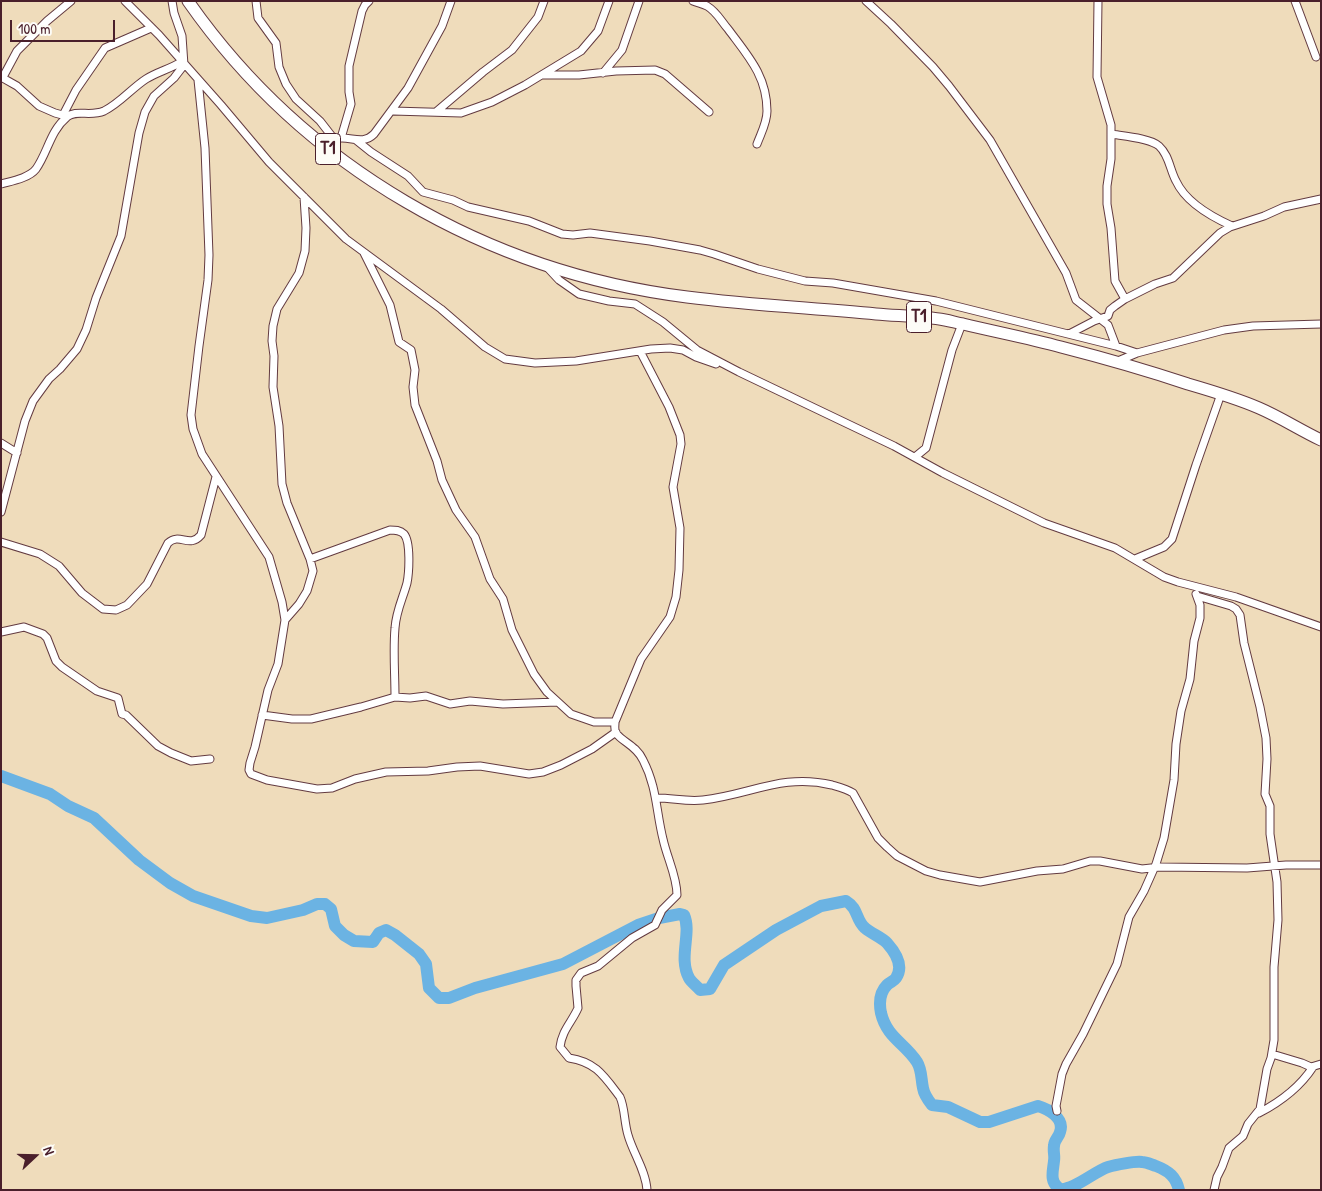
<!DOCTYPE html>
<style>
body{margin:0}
#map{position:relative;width:1322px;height:1191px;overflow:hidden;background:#efdcbb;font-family:"Patrick Hand",sans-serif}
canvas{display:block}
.frame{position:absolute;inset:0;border:2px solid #4a1f2b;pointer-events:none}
.north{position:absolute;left:10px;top:1131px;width:50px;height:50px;-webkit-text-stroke:4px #fdfcf7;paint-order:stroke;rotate:69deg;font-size:14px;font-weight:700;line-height:20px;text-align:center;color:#4a1f2b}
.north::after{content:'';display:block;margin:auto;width:18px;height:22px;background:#4a1f2b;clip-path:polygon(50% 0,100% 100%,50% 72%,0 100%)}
.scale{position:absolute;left:10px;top:20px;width:105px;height:22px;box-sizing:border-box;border:2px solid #4a1f2b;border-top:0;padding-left:6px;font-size:15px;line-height:18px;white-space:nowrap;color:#4a1f2b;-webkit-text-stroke:4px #fdfcf7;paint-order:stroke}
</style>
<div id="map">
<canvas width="1322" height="1191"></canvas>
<div class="frame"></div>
<div class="north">N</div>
<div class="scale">100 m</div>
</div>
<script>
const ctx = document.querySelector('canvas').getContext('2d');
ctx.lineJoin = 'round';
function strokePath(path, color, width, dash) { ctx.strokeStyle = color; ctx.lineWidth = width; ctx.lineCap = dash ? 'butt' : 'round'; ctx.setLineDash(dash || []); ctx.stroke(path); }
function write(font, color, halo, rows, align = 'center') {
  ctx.font = font + ' "Patrick Hand",sans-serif'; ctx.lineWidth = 4; ctx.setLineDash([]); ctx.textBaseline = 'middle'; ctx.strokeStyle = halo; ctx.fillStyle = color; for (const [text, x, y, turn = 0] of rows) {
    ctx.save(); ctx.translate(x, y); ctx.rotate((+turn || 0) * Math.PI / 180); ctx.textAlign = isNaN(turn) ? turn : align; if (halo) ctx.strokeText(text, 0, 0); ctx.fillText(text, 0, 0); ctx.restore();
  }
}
strokePath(new Path2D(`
 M1,776L50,794L68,806L94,818L139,860L170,883L193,896L251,916L267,918L303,910L317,904H325L331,909L335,926L344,935L354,941L373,942L379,933L386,930L395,935L419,954L426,964L429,988L439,998H449L475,988L563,964L638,925L659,918L680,914L684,915C692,933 678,957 689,978C691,982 697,986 700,990L710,989L724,965L776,930L821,906L846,901C859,909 855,919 865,928C872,934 881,937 887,943C895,952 904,966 896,978C894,981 890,982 887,985C880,992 879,1003 881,1013C887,1038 905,1043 917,1062C922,1070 921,1079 923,1088C924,1094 928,1100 932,1105L948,1107L980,1122H989L1038,1106C1048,1109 1065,1118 1060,1132C1059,1137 1054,1140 1054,1146C1053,1151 1055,1156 1054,1161C1053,1171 1049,1182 1060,1189C1073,1191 1095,1171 1108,1167C1115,1165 1135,1161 1142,1162C1147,1162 1152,1165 1156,1166C1169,1171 1176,1177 1179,1190`), '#6bb3e3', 12);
const minor = new Path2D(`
 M125,1L159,35L221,105L269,162L346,239L441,309L485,347L505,359L535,363L576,361L651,349L670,348L683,350L696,357L716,364
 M256,1L258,18L276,43L279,67L286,84L296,99L320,121L334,139
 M693,1C698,3 703,4 707,6C717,12 721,21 728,29C748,56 767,76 767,111C767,123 761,133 757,144
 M866,1L891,24L933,67L949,86L990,140L1066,273L1076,300L1108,325L1116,346
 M1098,1L1097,77L1111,125V159L1107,186V204L1111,228L1115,281L1125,299
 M1295,1L1316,57
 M603,73L622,50L639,1
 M543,75H579L616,71L655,70L665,74L709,112
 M1,77L17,86L39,106L55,113L66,116
 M3,77L17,51L47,21L71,1
 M198,80L205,148L209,255L208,280L199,346L191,415L193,429L202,454L269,557L282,602L285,620L278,664L268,690L255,747L250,763L249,770L251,774L267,780L317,789L332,788L355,779L386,772L428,771L457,767L480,766L529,774L543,772L561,765L592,749L616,732
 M393,111L461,113L492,102L525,85L581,51L598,31L609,1
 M436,112L483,72L512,50L538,17L544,1
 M63,115L76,90L105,48L151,28
 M1111,134C1123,136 1150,138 1159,146C1169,155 1170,170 1176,181C1186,203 1212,217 1232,226
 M341,138L351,104L349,92V66L362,11L365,5L369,1
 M356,140L371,152L408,176L423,192L453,200L468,207L529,221L562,234L573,235L590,233L650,241L700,250L714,254L758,269L805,281L833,283L936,301L1116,346L1137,353
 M322,144C328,141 334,138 342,138C354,138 364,144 374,134L408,88L442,26L451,1
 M1,184C12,181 29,178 36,169C48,152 50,131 67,117C76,109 90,117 104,111C119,104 132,88 146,79C157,72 170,69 181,62
 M364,253L390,305L399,342L411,350L415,370L413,387L415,405L437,461L442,480L456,510L475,537L490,579L503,599L512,630L534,674L547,692L571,714L594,722H615
 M546,266L559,280L579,294L609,301L635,304L663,322L697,350L739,372L894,446L943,473L1044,523L1115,548L1164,577L1178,582L1236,597L1321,627
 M1069,334L1094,321L1108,316L1110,310L1115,306L1125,299L1155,284L1173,278L1220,233L1230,227L1264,216L1284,207L1321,199
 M640,351L669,407L680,435L681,444L673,487L680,528L679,570L676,597L670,617L641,659L615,722C615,726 614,730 616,733C622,742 636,745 643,760C657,787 656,811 663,839C667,858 677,876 677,895L662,910L655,925L632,938L598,966L581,973L576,980V986L578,1008C572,1022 562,1030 560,1047L569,1058C596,1062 604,1076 620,1097C625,1108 624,1122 628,1135C633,1153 646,1171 647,1190
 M1118,361L1137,353L1224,330L1253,326L1321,324
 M1,443L17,453
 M915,457L926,448L952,350L962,324
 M1,512L25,421L33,401L49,379L60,369L77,349L86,330L96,298L121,236L139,133L145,112L154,96L174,78L184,65L182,36L174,13L172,1
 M1,542L40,554L59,566L82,593L103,609L116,610L127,605L147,584L168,543C180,532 189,549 201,535L216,477
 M310,559L390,530C395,530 400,530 404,534C411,542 409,573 407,583C403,598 396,611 395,628C393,650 395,674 395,697
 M1135,559L1164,547L1172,539L1196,465L1221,394
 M1197,596L1231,606L1236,609L1240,615L1244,643L1260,707L1266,738L1267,759L1265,794L1270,806V834L1277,882L1278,920L1274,967V1040L1271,1058L1267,1069L1260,1109L1248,1124L1243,1136L1229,1148L1222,1167L1217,1177L1214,1190
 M285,620L299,604L307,591L313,571L310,559L287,503L282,484L279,426L273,387L274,356L272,341L273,326L277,309L299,273L305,251L306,228L304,197
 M1,632L24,627L43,634L47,638L56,661L62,667L97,691L118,698L122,714L126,715L158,746L171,753L191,761L210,759
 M262,715L292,719H311L361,707L395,697L410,698L426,696L450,704L470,701L503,704L557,702
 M657,798C673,798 687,802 703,800C750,795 782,773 832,785C839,787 847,789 853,793L878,838L887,847L897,856L926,871L940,875L980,882L1037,871L1063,869L1090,861H1100L1142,869L1160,867L1247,868L1286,865H1321
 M1272,1054L1302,1063L1311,1067L1321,1064
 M1057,1111L1056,1106L1062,1074L1066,1064L1083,1034L1117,964L1129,917L1144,891L1156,864L1164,838L1174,780L1176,744L1181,711L1190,679L1194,641L1200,618V605L1196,594
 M1259,1113C1280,1102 1300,1087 1313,1067`);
const trunk = new Path2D(`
 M188,1C304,167 487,272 687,297C750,305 813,308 876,314C898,316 922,316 945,320C951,321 957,323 963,324C996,332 1028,338 1061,347C1104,358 1146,370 1188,384C1212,391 1236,398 1259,408C1280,417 1300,430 1321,440`);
strokePath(minor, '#633b41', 9);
strokePath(trunk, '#633b41', 13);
strokePath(minor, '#fff', 7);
strokePath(trunk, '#fff', 11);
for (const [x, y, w] of [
 [328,149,25],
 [919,317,25]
]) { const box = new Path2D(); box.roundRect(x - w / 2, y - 15.5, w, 31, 4); ctx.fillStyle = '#fdfcf7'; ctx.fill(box); strokePath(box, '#4a1f2b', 1); }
write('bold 18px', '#4a1f2b', null, [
 ["T1",328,149],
 ["T1",919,317]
]);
</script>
